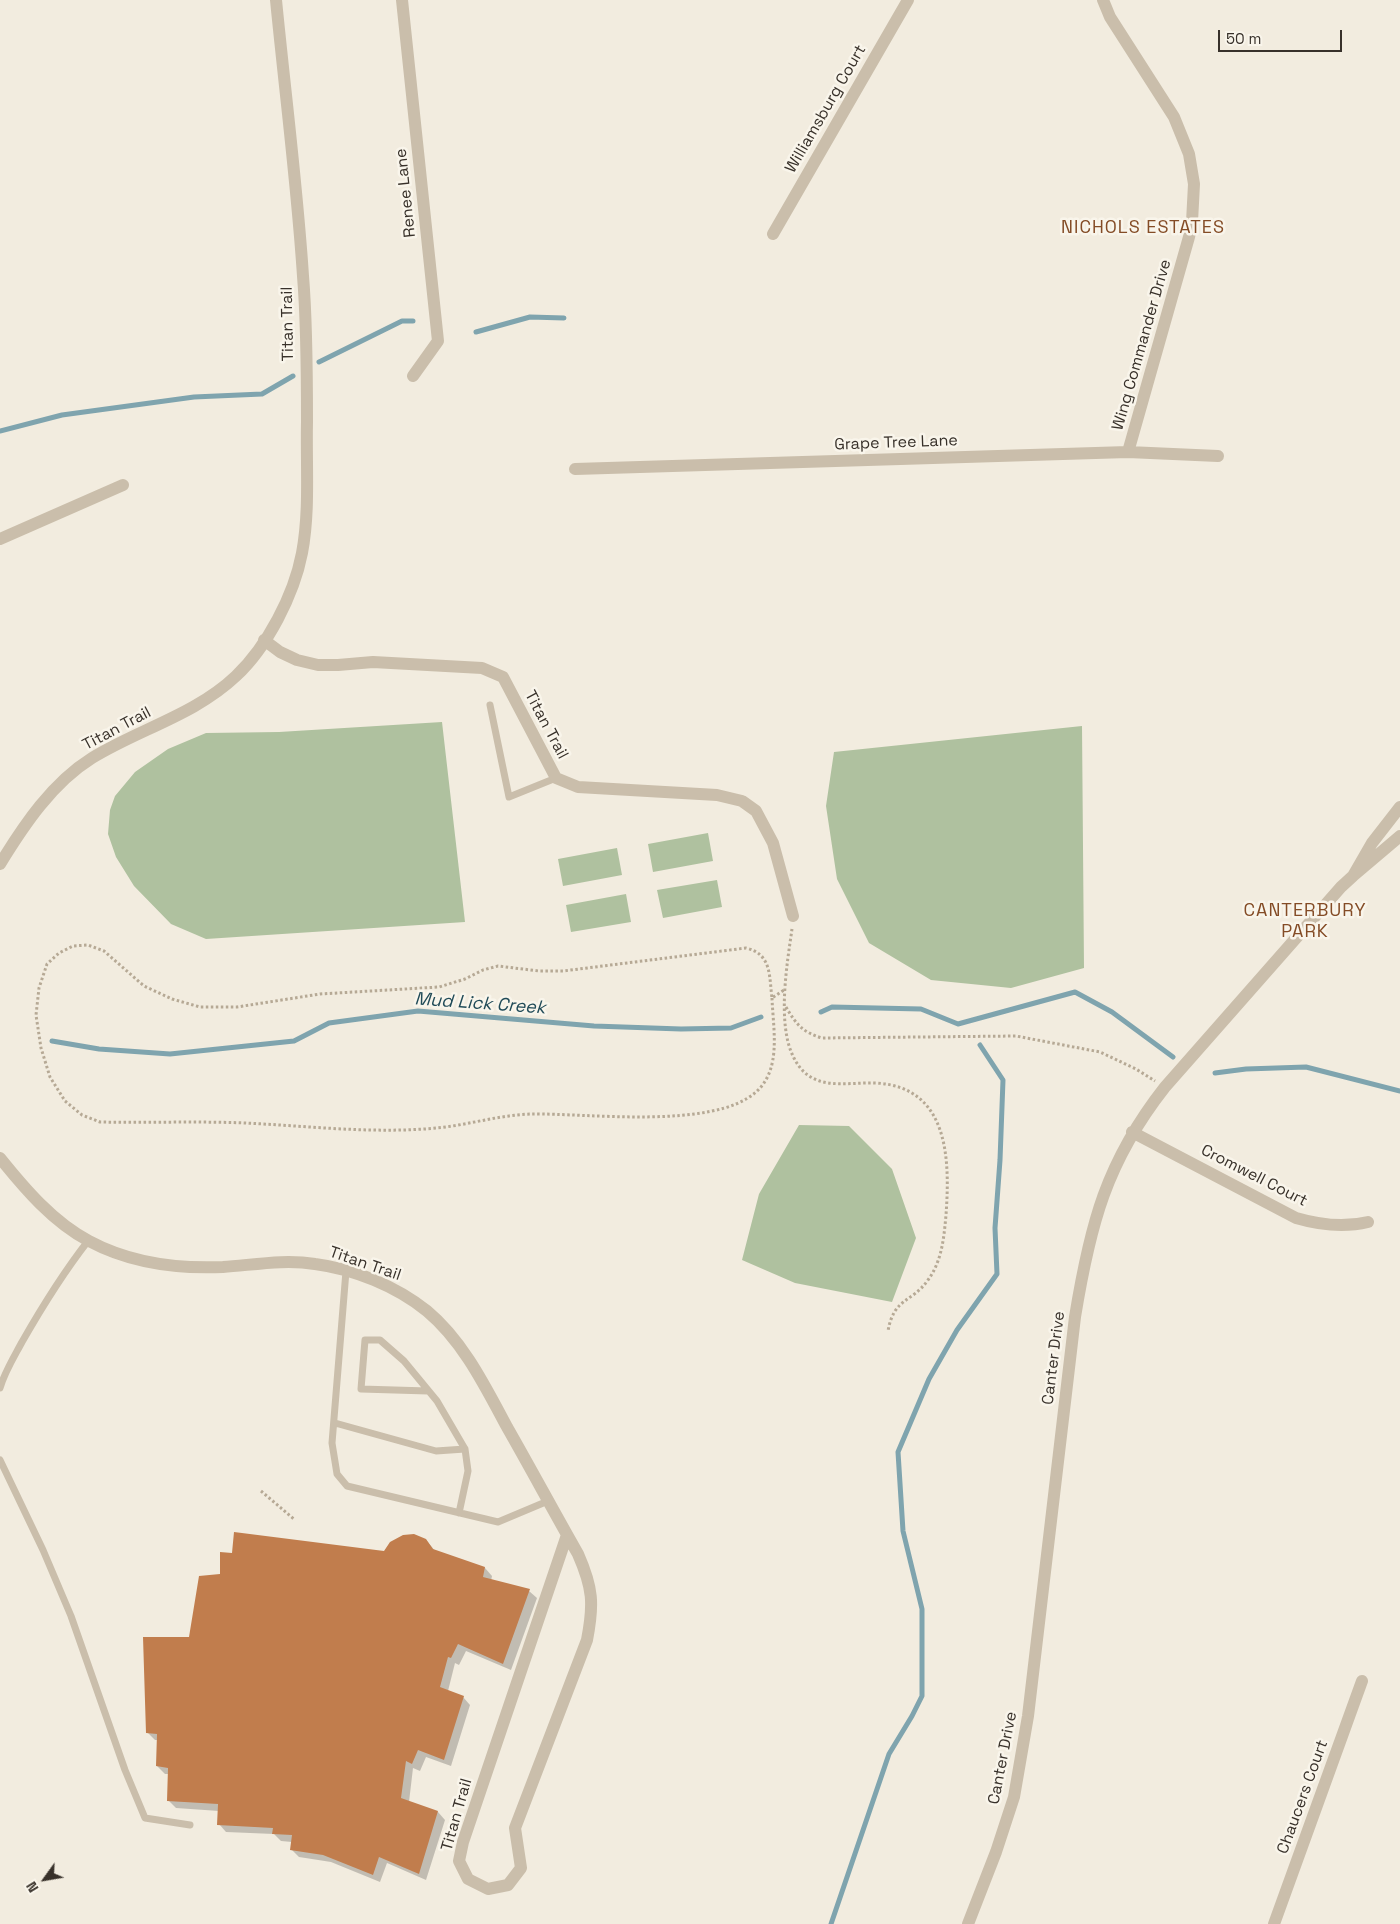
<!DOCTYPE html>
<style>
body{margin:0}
#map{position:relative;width:1400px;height:1924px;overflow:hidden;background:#f2ecdf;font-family:"Space Grotesk",sans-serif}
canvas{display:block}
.north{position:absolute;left:20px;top:1854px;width:50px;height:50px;-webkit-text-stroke:4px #f9f5eb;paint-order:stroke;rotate:238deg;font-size:14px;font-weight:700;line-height:20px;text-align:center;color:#38312a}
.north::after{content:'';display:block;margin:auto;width:18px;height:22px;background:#38312a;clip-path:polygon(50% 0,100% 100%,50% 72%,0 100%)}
.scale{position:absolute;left:1218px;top:30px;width:124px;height:22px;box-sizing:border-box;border:2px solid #38312a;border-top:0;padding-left:6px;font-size:15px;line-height:18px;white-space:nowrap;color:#38312a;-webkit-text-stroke:4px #f9f5eb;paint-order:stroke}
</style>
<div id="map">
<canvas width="1400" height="1924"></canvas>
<div class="north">N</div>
<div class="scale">50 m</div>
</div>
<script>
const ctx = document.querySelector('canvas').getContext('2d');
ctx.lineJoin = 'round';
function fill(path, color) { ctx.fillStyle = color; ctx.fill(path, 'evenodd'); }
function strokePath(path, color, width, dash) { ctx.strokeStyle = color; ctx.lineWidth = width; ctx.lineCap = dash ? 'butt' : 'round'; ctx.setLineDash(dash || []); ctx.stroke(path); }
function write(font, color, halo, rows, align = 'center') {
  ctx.font = font + ' "Space Grotesk",sans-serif'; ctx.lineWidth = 5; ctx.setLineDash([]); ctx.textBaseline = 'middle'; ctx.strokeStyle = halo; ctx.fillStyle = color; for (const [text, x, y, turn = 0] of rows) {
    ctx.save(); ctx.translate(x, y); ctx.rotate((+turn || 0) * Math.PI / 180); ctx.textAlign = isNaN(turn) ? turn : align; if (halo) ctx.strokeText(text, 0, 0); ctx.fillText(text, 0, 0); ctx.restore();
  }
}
fill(new Path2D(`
 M442,722L465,922L206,939L171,924L134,886L116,857L108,834L110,810L115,796L135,772L168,749L206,733L279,732Z
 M1082,726L1084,968L1011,988L931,980L869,943L837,879L826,806L834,752Z
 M708,833L713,861L653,872L648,844Z
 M617,848L622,875L563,886L558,859Z
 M717,880L722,907L663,918L657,890Z
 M626,894L631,922L571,932L566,905Z
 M799,1125L849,1126L892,1169L916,1238L892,1302L795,1283L742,1260L759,1194Z`), '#afc19f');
fill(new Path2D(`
 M426,1540L436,1552L485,1568L492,1576L491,1581L529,1591L537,1598L511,1670L466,1651L459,1665L455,1663L448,1691L463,1697L470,1705L451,1766L426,1757L420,1771L413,1768L409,1802L438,1812L445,1820L426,1880L387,1863L380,1882L331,1862L299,1857L292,1850V1842L281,1841L274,1834L226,1832L219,1824V1811L176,1808L168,1800L169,1774H165L157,1766L158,1740H155L147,1732L190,1638L385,1552Z`), '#0003');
strokePath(new Path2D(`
 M476,332L530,317L564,318
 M319,362L402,321H413
 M0,431L62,415L194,397L262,394L293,376
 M821,1012L832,1007L921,1009L958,1024L1075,992L1112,1012L1173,1057
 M52,1041L99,1049L170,1054L294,1041L329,1023L418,1011L594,1026L681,1029L731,1028L761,1017
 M1215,1073L1246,1069L1306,1067L1400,1091
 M831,1924L889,1754L912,1716L922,1696V1609L903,1531L898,1452L929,1379L957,1330L997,1274L995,1228L1000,1160L1003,1080L980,1045`), '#7fa4ae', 5);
fill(new Path2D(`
 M234,1532L384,1551L390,1542L403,1535L414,1534L426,1539L433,1549L485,1567L483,1577L530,1589L503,1664L458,1644L451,1658L448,1657L440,1687L464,1696L444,1760L418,1750L412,1764L406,1761L401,1798L438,1811L419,1874L379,1857L373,1875L323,1855L290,1850L292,1835L272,1834L273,1828L217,1825L218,1804L167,1801L168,1768L156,1766L157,1734L146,1733L143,1637H189L199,1576L220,1574V1552L232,1553Z`), '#c17d4d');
strokePath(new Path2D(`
 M792,929C787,964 777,1023 793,1056C810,1093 844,1082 876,1083C949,1087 950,1159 946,1215C944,1237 942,1261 928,1280C912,1303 894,1297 888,1331
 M772,998C773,1029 782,1069 756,1092C713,1130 588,1113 531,1114C499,1115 468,1125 437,1128C373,1134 308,1126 245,1123C197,1121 148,1123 100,1122L82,1115L65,1101L50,1077L41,1048L36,1015L39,988L47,964L59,953L73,946L88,945L104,951L144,986L172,999L200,1007H237L320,994L439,987L465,979L483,970L498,966L539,971H563L746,948C772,954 769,976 772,998L784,990
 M786,1007C796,1024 802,1032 822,1038L1016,1036L1100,1052L1136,1069L1155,1081
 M261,1491L295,1520`), '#b6a995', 3, [2.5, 2.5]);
strokePath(new Path2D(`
 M490,705L509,797L556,778
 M346,1271L332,1443L337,1474L347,1486L498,1522L548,1501
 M0,1388C5,1371 14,1357 22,1342C42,1307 63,1273 88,1241
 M428,1391L361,1389L365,1340H380L404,1361L437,1401L465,1449L468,1471L459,1513
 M335,1423L436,1451L465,1449
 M0,1460L43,1550L71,1616L125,1770L145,1818L190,1825`), '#cabeab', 7);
strokePath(new Path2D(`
 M402,0L438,341L413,376
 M1103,0L1110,17L1174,117L1189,154L1194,184L1192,222L1189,237L1128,452
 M773,234L908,0
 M575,469L1128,452L1218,456
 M0,539L123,485
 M264,640L280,652L297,660L318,665H338L373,662L482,668L503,677L556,778L578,787L717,795L742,801L756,811L773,843L793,916
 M1400,807L1372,843L1353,876L1400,836
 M0,864C24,825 52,783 92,758C139,729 195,715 236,676C267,647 294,595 302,553C310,511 306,466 307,422C307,374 307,324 303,276C297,184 285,92 276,0
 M1132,1132L1296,1218C1320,1225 1343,1228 1368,1222
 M0,1158C25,1189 53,1222 89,1241C130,1263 177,1269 223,1267C253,1265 284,1259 315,1264C354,1269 396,1286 427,1311C463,1341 485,1386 507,1427C531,1469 554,1512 578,1554C593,1588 594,1604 587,1640L515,1828L521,1868L508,1885L488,1889L468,1879L459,1861L463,1842L567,1535
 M968,1924L996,1852L1014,1797L1028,1716L1075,1317C1090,1225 1106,1162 1165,1087L1341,887L1353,876
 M1274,1924L1362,1681`), '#cabeab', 12);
write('16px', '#38312a', '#f9f5eb', [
 ["Williamsburg Court",826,109,-60],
 ["Renee Lane",406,193,-96],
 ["Titan Trail",288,324,-91],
 ["Wing Commander Drive",1142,345,-74],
 ["Grape Tree Lane",896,443,-2],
 ["Titan Trail",546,725,62],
 ["Titan Trail",117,729,-28],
 ["Cromwell Court",1254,1176,27],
 ["Titan Trail",365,1264,19],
 ["Canter Drive",1054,1358,-83],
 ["Canter Drive",1003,1758,-79],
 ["Chaucers Court",1303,1797,-70],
 ["Titan Trail",457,1815,-74]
]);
ctx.letterSpacing = '1px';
write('18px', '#844c26', '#f9f5eb', [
 ["NICHOLS ESTATES",1143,228],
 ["CANTERBURY",1305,911],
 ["PARK",1305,932]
]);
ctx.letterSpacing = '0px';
write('italic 18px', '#214b58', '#f9f5eb', [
 ["Mud Lick Creek",480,1004,4]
]);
</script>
